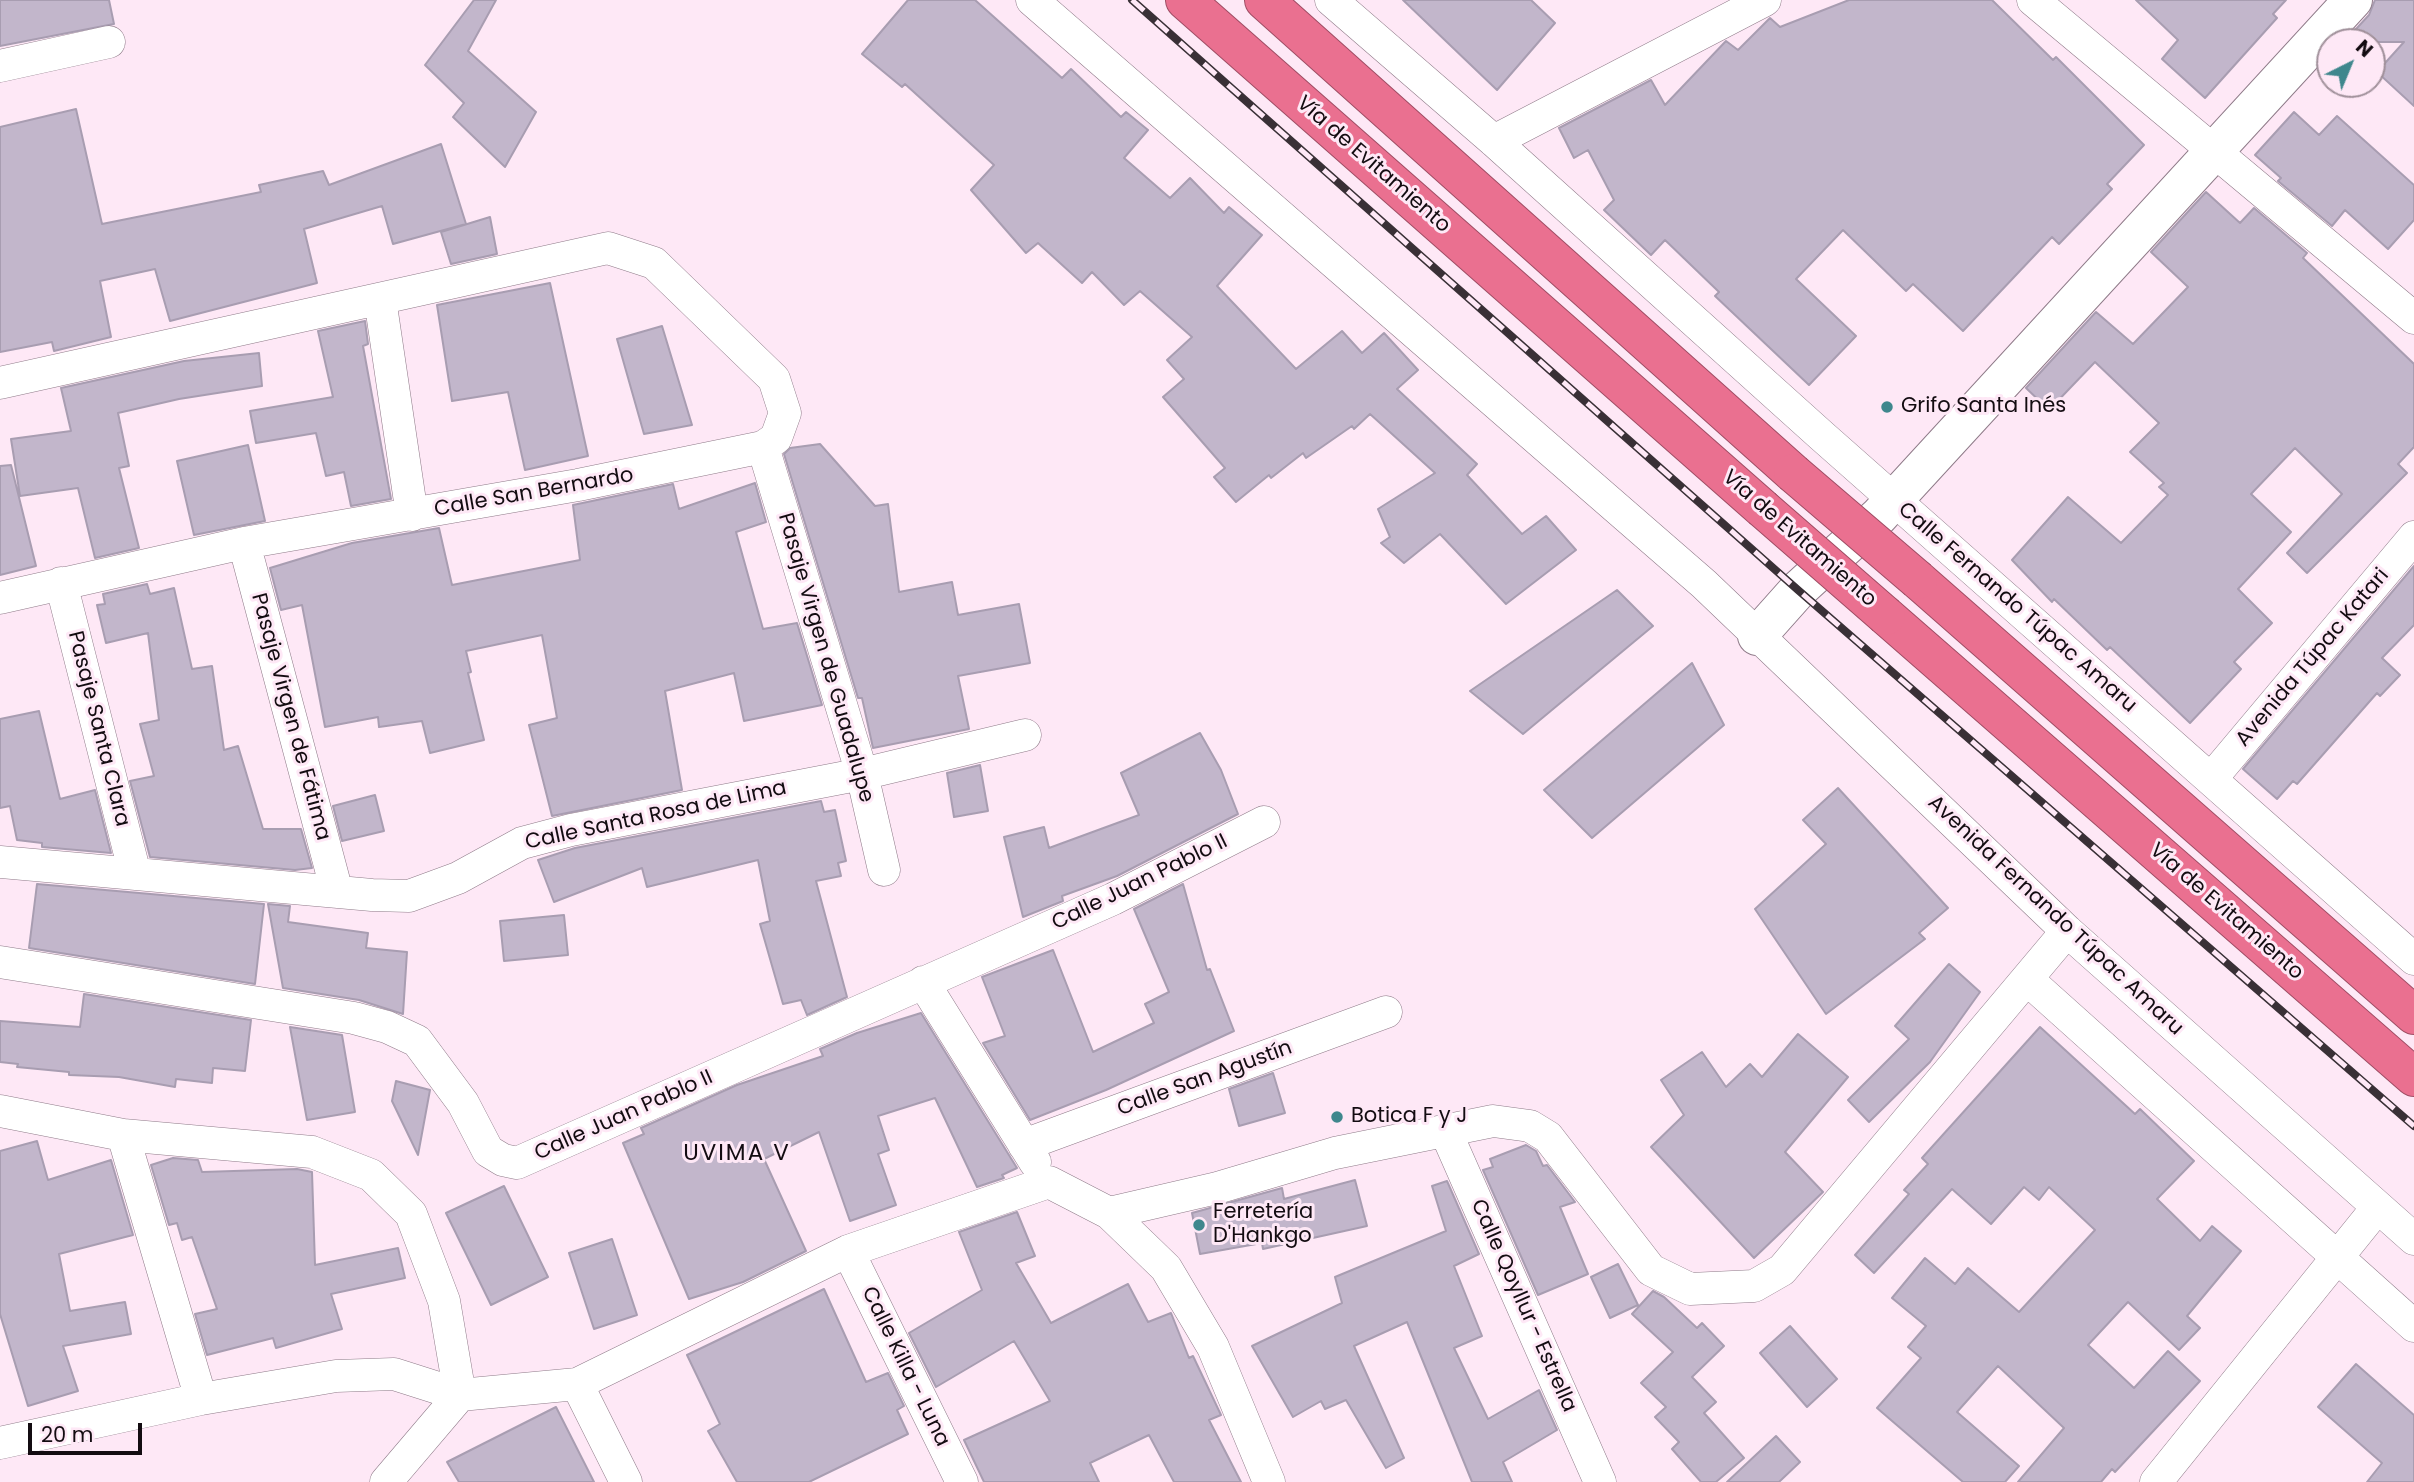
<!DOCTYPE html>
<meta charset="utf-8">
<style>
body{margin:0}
#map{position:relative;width:2414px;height:1482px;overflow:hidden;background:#fee8f6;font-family:Poppins,sans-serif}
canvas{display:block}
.north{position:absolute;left:2316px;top:28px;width:70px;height:70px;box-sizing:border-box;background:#fee8f6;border:2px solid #a0909a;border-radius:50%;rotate:43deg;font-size:19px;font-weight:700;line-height:28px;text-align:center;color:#130c11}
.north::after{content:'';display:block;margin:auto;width:24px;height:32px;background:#3f878d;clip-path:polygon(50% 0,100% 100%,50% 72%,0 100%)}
.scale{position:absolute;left:28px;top:1423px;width:114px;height:32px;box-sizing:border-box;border:4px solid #130c11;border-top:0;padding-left:9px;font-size:21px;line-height:24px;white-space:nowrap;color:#130c11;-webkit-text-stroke:5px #fee8f6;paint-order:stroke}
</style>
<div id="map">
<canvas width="2414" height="1482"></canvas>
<div class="north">N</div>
<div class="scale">20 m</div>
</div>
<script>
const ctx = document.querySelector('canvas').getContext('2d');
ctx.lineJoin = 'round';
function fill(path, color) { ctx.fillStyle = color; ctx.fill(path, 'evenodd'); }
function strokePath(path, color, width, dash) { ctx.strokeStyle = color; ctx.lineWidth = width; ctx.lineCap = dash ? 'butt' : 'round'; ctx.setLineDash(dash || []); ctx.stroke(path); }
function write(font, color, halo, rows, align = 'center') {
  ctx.font = font + ' Poppins,sans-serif'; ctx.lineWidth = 6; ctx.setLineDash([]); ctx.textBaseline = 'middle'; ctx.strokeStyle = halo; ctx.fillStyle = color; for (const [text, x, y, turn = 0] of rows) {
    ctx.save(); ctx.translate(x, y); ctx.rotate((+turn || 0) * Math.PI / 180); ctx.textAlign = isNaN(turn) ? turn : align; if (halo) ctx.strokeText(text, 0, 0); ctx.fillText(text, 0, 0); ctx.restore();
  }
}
const building = new Path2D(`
 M0,0H109L114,24L0,46Z
 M474,0H496L468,51L536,112L505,167L453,117L464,103L425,65Z
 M908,0H975L1062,78L1071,69L1121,117L1126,112L1148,130L1124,158L1170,198L1190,178L1224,213L1229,207L1262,235L1217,286L1296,369L1342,331L1362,353L1384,333L1418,370L1397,389L1477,464L1467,475L1522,534L1546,516L1576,550L1506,604L1440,534L1404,563L1381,543L1390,537L1378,509L1435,473L1370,414L1354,429L1352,426L1306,458L1303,453L1271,478L1269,475L1236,502L1214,477L1225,468L1163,397L1184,379L1167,360L1192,337L1140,291L1124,305L1092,272L1082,283L1038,243L1026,253L971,190L994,165L905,84L902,87L862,54Z
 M1403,0H1531L1555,23L1497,90Z
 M1849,0H1992L2053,60L2056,57L2144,145L2107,184L2112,189L2059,244L2052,237L1963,331L1913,284L1906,291L1843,230L1796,279L1856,336L1809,385L1715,296L1719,292L1665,240L1651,255L1604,210L1614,200L1588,150L1574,158L1559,128L1651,80L1665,105L1726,41L1738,50L1770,18L1780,27Z
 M2136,0H2286L2273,14L2277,18L2205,98L2162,59L2178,40Z
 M2375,0H2414V106L2377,72L2404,42H2344L2369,15Z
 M76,109L102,224L261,192L259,185L323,171L329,185L441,144L466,224L393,244L382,206L304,229L317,283L170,321L155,269L100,281L111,337L54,351L52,342L0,352V127Z
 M2294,112L2319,135L2337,116L2414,185V220L2388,249L2345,210L2332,226L2278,181L2281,178L2255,155Z
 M2206,192L2240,223L2254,208L2307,253L2303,258L2414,364V447L2398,464L2407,473L2307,573L2287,553L2342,494L2295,448L2251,494L2291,532L2238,589L2272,623L2234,662L2241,669L2190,723L2110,647L2107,650L2054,599L2052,602L2012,560L2068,497L2121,543L2168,495L2159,487L2164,483L2130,452L2159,423L2095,362L2049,410L2026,388L2096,312L2133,344L2188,287L2151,252Z
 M490,217L497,254L451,264L441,232Z
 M550,283L588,456L525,470L508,392L452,401L437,305Z
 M365,321L368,344L363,346L391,499L351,506L344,472L326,476L316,433L256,443L250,411L333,397L318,331Z
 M662,326L692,425L644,434L617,339Z
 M259,353L262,386L179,399L118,413L129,466L119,468L139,548L95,558L78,488L20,496L11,439L71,431L61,388L184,361Z
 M820,444L875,506L888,504L899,592L952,582L958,615L1019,604L1030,663L958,676L969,729L873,748L862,698H858L784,454L790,448Z
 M248,445L265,521L194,535L177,461Z
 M11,465L36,566L0,575V466Z
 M755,483L766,522L736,532L763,629L797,623L822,705L744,721L734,673L665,691L682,790L552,816L529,725L557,718L542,635L466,651L471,672L468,673L484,740L430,753L422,721L379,727L378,717L325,727L302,605L281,610L270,568L352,543L439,528L452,585L580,560L573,505L673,484L679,509Z
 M2414,566V625L2382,658L2400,675L2380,696L2377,693L2297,784L2293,781L2277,799L2243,769Z
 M147,584L150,594L174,588L192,669L212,666L224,750L238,746L263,829H301L312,868L295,870L150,857L130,781L154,776L140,724L159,720L148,633L106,643L97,605L105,604L103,594Z
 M1617,590L1653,626L1523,734L1470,691Z
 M1692,663L1724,725L1592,838L1544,790Z
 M39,711L60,799L95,790L111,853L42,847V843L17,840L10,806L0,808V719Z
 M1200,733L1221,770L1238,814L1117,876L1062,896L1063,901L1023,917L1004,837L1044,827L1049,848L1139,815L1121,773Z
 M980,765L988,811L954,817L947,773Z
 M1838,788L1948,908L1919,933L1925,939L1826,1014L1755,909L1826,844L1803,820Z
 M375,795L384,831L342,841L333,806Z
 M821,801L824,812L835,810L846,861L838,863L841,876L816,881L847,997L807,1015L801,1000L783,1004L760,924L770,921L758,860L647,887L642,868L554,902L538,860L575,848Z
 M37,884L264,904L255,984L29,948Z
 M1183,884L1207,970L1210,969L1234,1031L1106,1090L1030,1120L983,1043L1005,1036L982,977L1053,950L1093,1052L1154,1023L1145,1004L1169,992L1134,909Z
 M268,904L290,906L288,922L368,933L366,948L407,952L403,1014L359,1000L283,988Z
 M564,915L568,955L504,961L500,921Z
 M1949,964L1980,992L1930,1062L1869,1122L1848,1100L1909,1039L1895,1026Z
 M84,994L251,1020L245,1071L213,1068L212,1083L176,1079L175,1087L119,1077L69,1075V1072L17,1067L18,1064L0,1062V1021L80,1027Z
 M921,1013L1017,1168L1002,1175L1004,1178L977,1187L935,1098L878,1116L889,1150L878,1154L896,1205L850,1221L819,1132L764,1159L806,1251L743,1282L689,1299L623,1143L644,1134L641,1128L737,1085L823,1056L820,1049L857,1033Z
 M290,1027L342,1035L355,1112L307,1120Z
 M2040,1027L2135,1114L2140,1109L2194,1161L2157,1199L2200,1241L2212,1226L2241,1251L2187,1316L2200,1328L2179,1350L2128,1302L2088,1345L2134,1388L2168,1351L2200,1381L2115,1472L2112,1469L2101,1482H2018L2064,1428L1998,1366L1957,1412L2019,1466L2005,1482H1963L1877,1408L1921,1358L1908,1347L1926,1326L1892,1298L1925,1258L1955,1284L1968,1268L2019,1312L2095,1230L2049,1187L2039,1200L2024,1187L1991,1224L1952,1189L1874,1273L1855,1255L1909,1194L1904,1190L1928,1164L1922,1158Z
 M1798,1034L1848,1077L1785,1152L1823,1192L1754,1258L1651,1147L1684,1115L1661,1080L1702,1052L1726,1087L1750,1064L1762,1077Z
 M1273,1073L1285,1113L1239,1126L1229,1089Z
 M396,1081L430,1090L418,1155L392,1101Z
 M37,1141L48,1180L111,1160L133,1235L59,1254L70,1311L125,1302L131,1334L63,1346L78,1391L28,1406L0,1314V1151Z
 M1526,1145L1536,1151L1543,1166L1547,1165L1575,1202L1560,1207L1588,1274L1538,1295L1483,1170L1493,1167L1490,1159Z
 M173,1158L198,1160L202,1172L297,1169L312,1172L315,1265L398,1248L405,1278L331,1294L342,1329L276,1348L273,1338L207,1355L195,1314L217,1309L192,1237L182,1240L177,1223L169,1225L151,1165Z
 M1355,1180L1367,1226L1263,1249L1262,1243L1200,1254L1192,1213L1282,1188L1284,1199Z
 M1447,1181L1479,1254L1454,1266L1482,1336L1454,1348L1488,1419L1539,1390L1557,1430L1503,1462L1512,1482H1472L1407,1322L1354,1346L1404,1458L1386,1468L1346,1400L1325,1409L1321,1401L1293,1417L1252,1346L1342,1303L1335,1277L1446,1231L1432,1186Z
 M504,1186L548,1277L491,1305L446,1213Z
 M1017,1212L1035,1256L1016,1263L1051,1323L1128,1284L1148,1322L1171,1313L1189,1358L1193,1356L1221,1415L1209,1420L1241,1482H1174L1149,1435L1090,1463L1099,1482H984L964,1440L1050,1401L1014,1341L936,1387L909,1333L982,1290L959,1232Z
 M612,1239L637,1315L594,1329L569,1253Z
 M1618,1264L1638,1305L1610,1318L1591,1277Z
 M824,1289L866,1382L888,1373L904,1406L897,1410L908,1434L809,1482H737L708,1431L720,1424L687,1355Z
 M1653,1291L1664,1297L1697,1328L1702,1323L1724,1346L1692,1377L1716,1402L1704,1413L1744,1458L1716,1482H1701L1672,1449L1679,1442L1655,1417L1666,1407L1641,1383L1673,1352L1632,1314Z
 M1790,1326L1837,1379L1807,1407L1760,1353Z
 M2356,1364L2414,1415V1482H2367L2382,1463L2318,1407Z
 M556,1407L594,1482H459L447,1462Z
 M1776,1436L1800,1462L1779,1482H1727Z`);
fill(building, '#c2b6cb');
strokePath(building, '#a89db1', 2);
const street = new Path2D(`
 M1032,0L1704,584L2067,931L2414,1239
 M1331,0L1494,141L1822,436L2414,959
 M2033,0L2414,318
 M0,66L109,42
 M1494,141L1765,0
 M380,299L412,515
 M0,383L608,248L654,263L774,379L785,413L776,438L763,447L578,485L244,543L0,598
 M763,447L862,774L884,870
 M244,543L337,892
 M61,583L135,874
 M2211,779L2414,537
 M0,862L372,895L409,896L458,878L522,843L571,830L862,774L1025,735
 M0,962L354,1018L387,1027L417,1041L463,1103L488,1151L503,1160L517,1163L1113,899L1264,822
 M2028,980L2414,1326
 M923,982L1035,1162
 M0,1111L123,1135L312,1152L371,1175L411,1214L444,1301L460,1395
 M1445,1130L1600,1482
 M123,1135L201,1399
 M1024,1145L1386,1012
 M1109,1213L1166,1268L1213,1347L1269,1482
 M848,1251L962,1482
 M577,1384L626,1482
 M0,1443L201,1399L336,1376L394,1374L460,1395
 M386,1482L460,1395L577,1384L848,1251L1049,1182L1109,1213L1217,1188L1335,1153L1493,1121L1530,1126L1548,1137L1651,1270L1690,1289L1754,1286L1782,1270L2067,931
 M2156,1482L2377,1208`);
const secondary = new Path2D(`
 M1757,636L1798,590L1879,516L2353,0`);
const highway = new Path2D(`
 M1185,0L1762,508
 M1264,0L1793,473
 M1918,580L2414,1015
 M1886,616L2414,1077`);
strokePath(street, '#8f7b89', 33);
strokePath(secondary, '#8f7b89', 40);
strokePath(highway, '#9f4d64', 40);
strokePath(street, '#fff', 32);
strokePath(secondary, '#fff', 38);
strokePath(highway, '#ea7090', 38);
const rail = new Path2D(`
 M1132,0L1798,590L2414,1126`);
strokePath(rail, '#393036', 8);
strokePath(rail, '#fee8f6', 5, [16]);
const highwayBridge = new Path2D(`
 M1793,473L1918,580
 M1762,508L1886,616`);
strokePath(highwayBridge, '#9f4d64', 40, []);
strokePath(highwayBridge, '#ea7090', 38);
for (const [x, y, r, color] of [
 [1887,407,7,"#3f878d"],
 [1337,1117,7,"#3f878d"],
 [1199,1225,7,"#3f878d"]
]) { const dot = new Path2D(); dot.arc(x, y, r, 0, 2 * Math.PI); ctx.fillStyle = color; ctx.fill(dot); strokePath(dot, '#fee8f6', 2.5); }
write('21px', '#130c11', '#fee8f6', [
 ["Vía de Evitamiento",1373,165,41],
 ["Calle San Bernardo",534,493,-10],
 ["Vía de Evitamiento",1799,539,41],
 ["Calle Fernando Túpac Amaru",2017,608,41],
 ["Pasaje Virgen de Guadalupe",825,658,74],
 ["Avenida Túpac Katari",2313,658,-50],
 ["Pasaje Virgen de Fátima",290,717,75],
 ["Pasaje Santa Clara",98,729,76],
 ["Calle Santa Rosa de Lima",656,816,-12],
 ["Calle Juan Pablo II",1140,883,-26],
 ["Vía de Evitamiento",2226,912,41],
 ["Avenida Fernando Túpac Amaru",2055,916,43],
 ["Calle San Agustín",1205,1079,-20],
 ["Calle Juan Pablo II",624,1116,-24],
 ["Calle Qoyllur - Estrella",1523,1306,66],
 ["Calle Killa - Luna",905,1367,64]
]);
write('21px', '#130c11', '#fee8f6', [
 ["Grifo Santa Inés",1901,407],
 ["Botica F y J",1351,1117],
 ["Ferretería",1213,1213],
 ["D'Hankgo",1213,1237]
], 'left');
ctx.letterSpacing = '2px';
write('23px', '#130c11', '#fee8f6', [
 ["UVIMA V",737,1154]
]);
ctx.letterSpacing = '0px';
</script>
